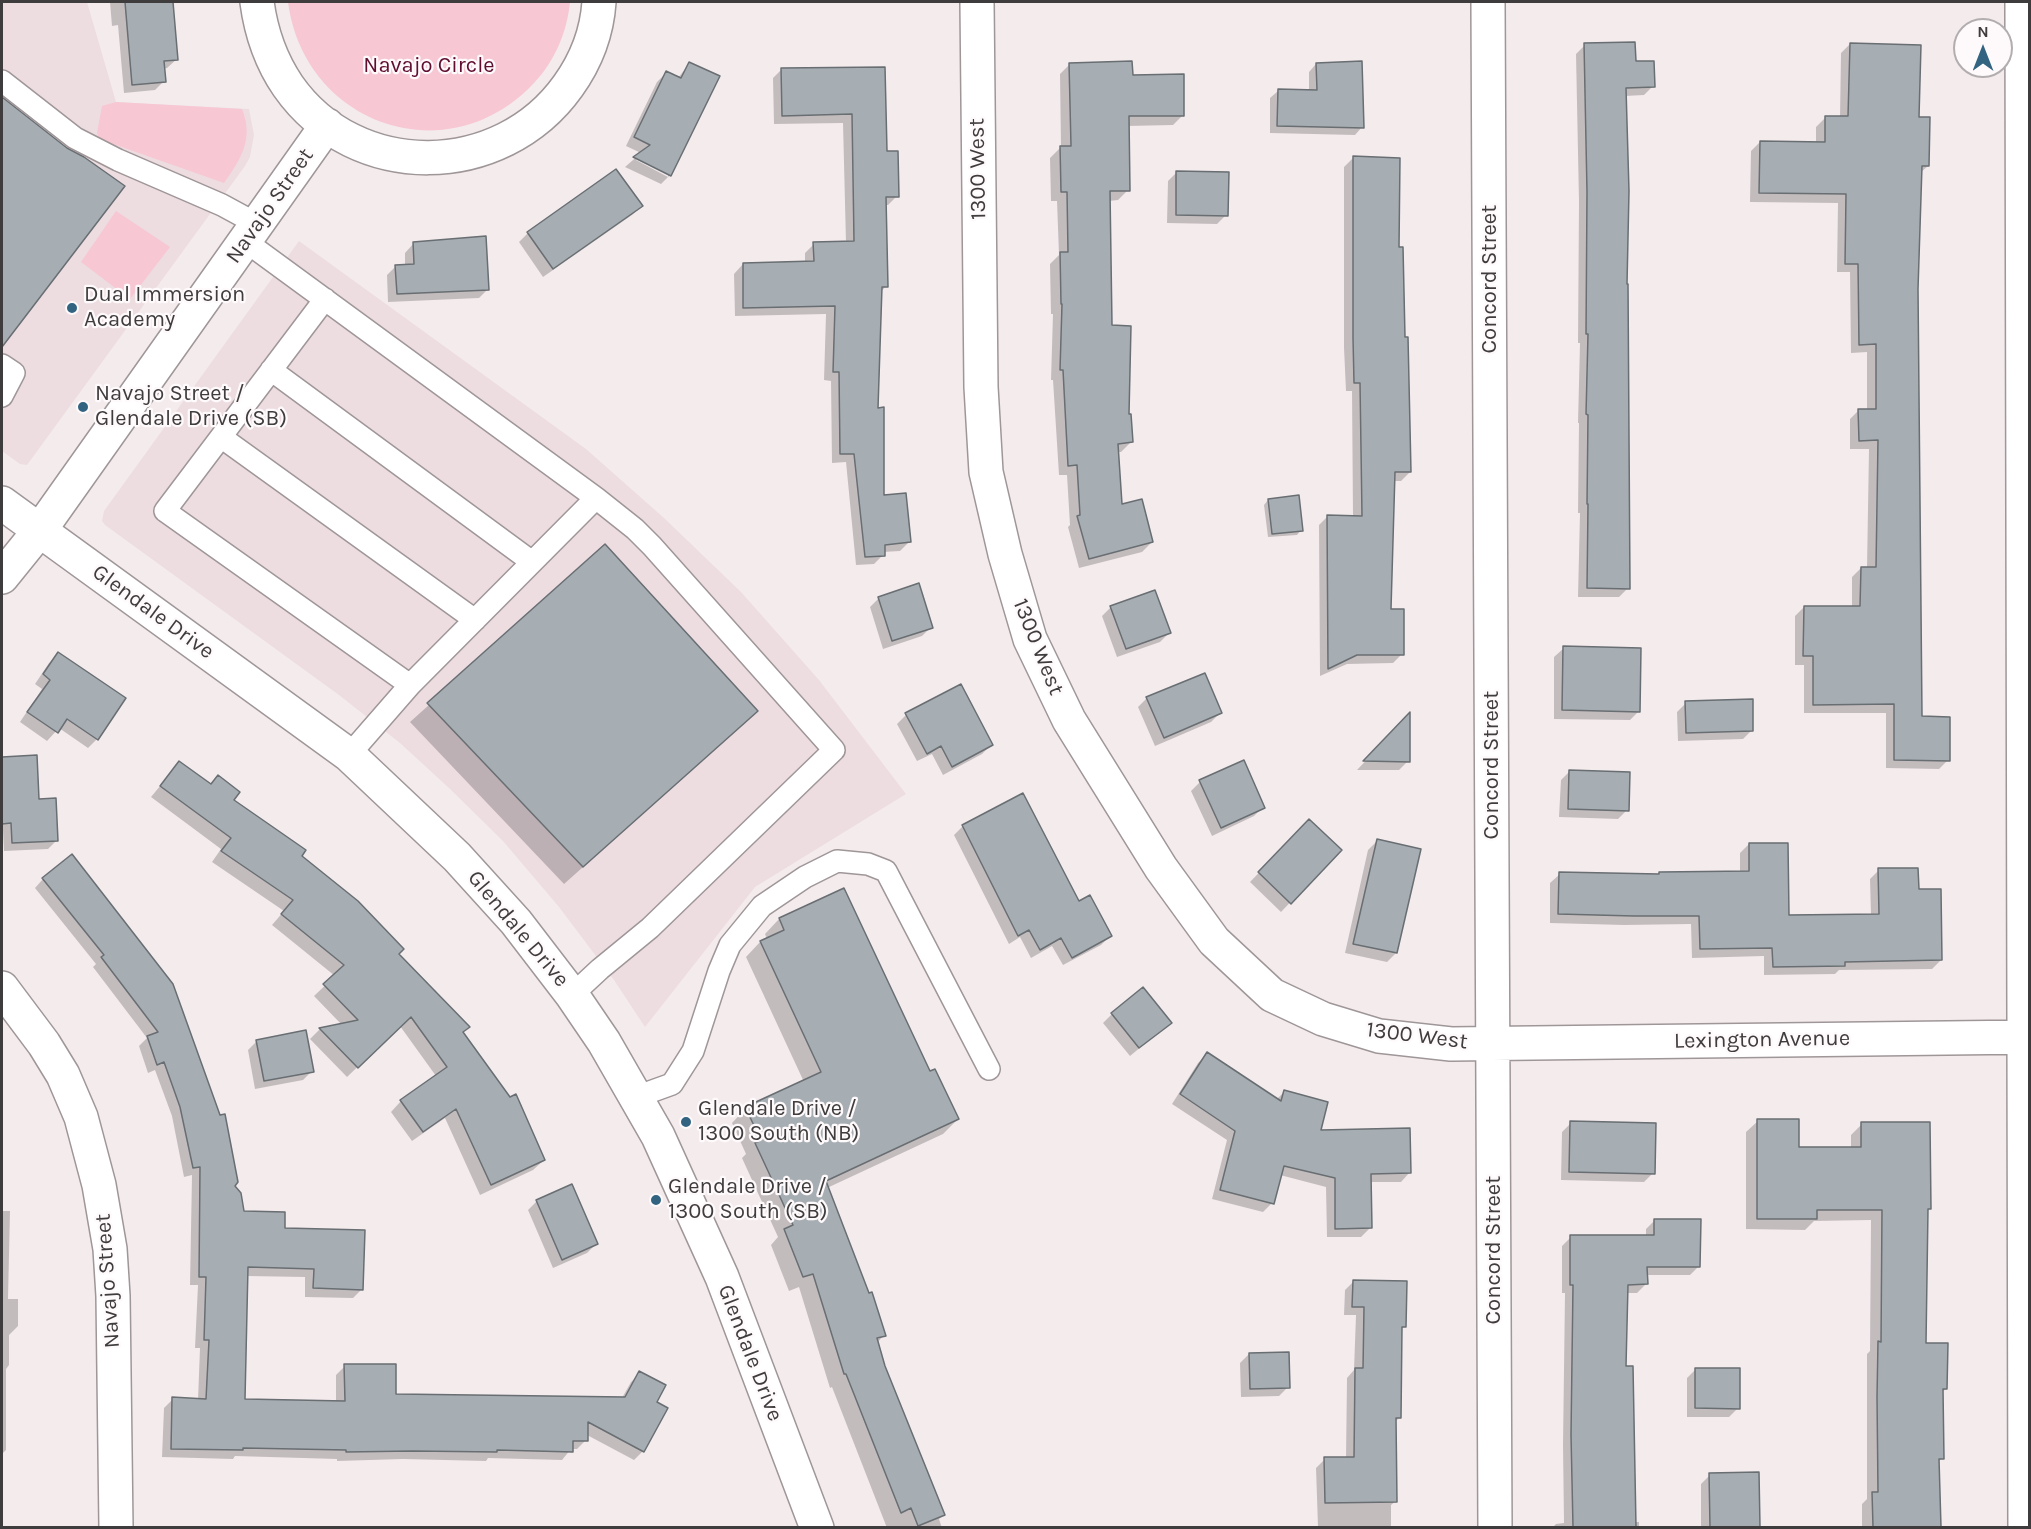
<!DOCTYPE html>
<style>
body{margin:0}
#map{position:relative;width:2031px;height:1529px;overflow:hidden;background:#f4ebed;font-family:Karla,sans-serif}
canvas{display:block}
.frame{position:absolute;inset:0;border:3px solid #3f3c3d;pointer-events:none}
.north{position:absolute;left:1953px;top:18px;width:60px;height:60px;box-sizing:border-box;background:#fef9fa;border:2px solid #b2adae;border-radius:50%;rotate:0deg;font-size:16px;font-weight:700;line-height:24px;text-align:center;color:#3f3c3d}
.north::after{content:'';display:block;margin:auto;width:21px;height:27px;background:#326381;clip-path:polygon(50% 0,100% 100%,50% 72%,0 100%)}
</style>
<div id="map">
<canvas width="2031" height="1529"></canvas>
<div class="frame"></div>
<div class="north">N</div>
</div>
<script>
const ctx = document.querySelector('canvas').getContext('2d');
ctx.lineJoin = 'round';
function fill(path, color) { ctx.fillStyle = color; ctx.fill(path, 'evenodd'); }
function strokePath(path, color, width, dash) { ctx.strokeStyle = color; ctx.lineWidth = width; ctx.lineCap = dash ? 'butt' : 'round'; ctx.setLineDash(dash || []); ctx.stroke(path); }
function write(font, color, halo, rows, align = 'center') {
  ctx.font = font + ' Karla,sans-serif'; ctx.lineWidth = 4.5; ctx.setLineDash([]); ctx.textBaseline = 'middle'; ctx.strokeStyle = halo; ctx.fillStyle = color; for (const [text, x, y, turn = 0] of rows) {
    ctx.save(); ctx.translate(x, y); ctx.rotate((+turn || 0) * Math.PI / 180); ctx.textAlign = isNaN(turn) ? turn : align; if (halo) ctx.strokeText(text, 0, 0); ctx.fillText(text, 0, 0); ctx.restore();
  }
}
fill(new Path2D(`
 M2,2H87L116,102L249,109L254,135L250,157L245,166L27,465L20,464L2,451Z
 M299,241L586,449L664,518L741,592L819,680L906,794L755,887L645,1027L614,980L559,907L503,841L450,789L400,743L339,695L105,525L102,521L104,511Z`), '#eddde1');
fill(new Path2D(`
 M288,2H570C567,32 555,61 534,83C448,175 304,125 288,2Z
 M116,102L242,109C254,139 241,159 224,183L99,139L97,133L102,106Z
 M116,211L170,247L130,299L81,262Z`), '#f7c7d4');
fill(new Path2D(`
 M110,2H171L177,59L167,68L163,69L164,81L155,90L124,93L118,25L112,26Z
 M1850,44L1917,119L1928,166L1920,173L1917,289L1920,718L1948,760L1939,769L1886,768V713H1804V665H1795V616L1804,607H1852V577L1861,568H1867L1869,449H1850V419L1859,410H1867V352L1851,353L1850,272H1837L1838,203L1750,202L1751,151L1760,142L1816,144V127L1825,118H1840L1841,53Z
 M1585,45L1635,62L1653,86L1644,95L1625,96L1628,588L1619,597H1578L1580,513H1578L1579,423H1578L1580,343H1578L1579,202L1576,54Z
 M689,64L718,77L670,175L661,184L625,167L641,153L626,146L657,82L666,73L678,78ZM637,158L668,173V177L636,160Z
 M1070,64L1131,77L1183,115L1173,125L1127,126L1128,190L1118,200L1109,201L1111,327L1131,442L1121,452H1117L1120,506L1152,542L1142,552L1079,568L1068,527L1070,525L1067,475H1059L1053,380H1051L1053,314H1051L1050,264L1059,255L1057,201H1051L1050,158L1061,147L1060,74Z
 M1316,64L1362,127L1355,135L1270,133V98L1278,91L1309,92V72Z
 M884,68L885,152L897,196L888,205H885L886,286L880,293L877,409L883,497L909,542L900,551L883,552V555L874,564L856,565L846,462L832,463L831,381L824,380L826,314L735,316L734,274L743,264L805,263V253L814,244L846,243L843,123L774,124L773,78L782,69Z
 M2,99L66,149L2,340Z
 M1353,158L1397,248L1410,472L1401,481H1394L1390,610L1402,654L1393,663L1347,664L1320,676L1319,525L1328,516L1353,517L1352,391H1346L1344,348V167Z
 M616,171L641,206L632,215L543,277L519,242L528,233Z
 M1177,172L1226,215L1217,224L1167,223L1168,181Z
 M414,243L488,289L479,298L388,302L387,275L396,266H405V253Z
 M1268,500L1301,530L1297,535L1268,537L1264,505Z
 M605,547L738,729L564,884L410,722Z
 M879,598L931,627L922,636L883,649L870,607Z
 M1111,607L1169,633L1160,642L1117,657L1102,616Z
 M1564,648L1639,711L1630,720L1554,719V657Z
 M58,654L97,739L88,748L59,728L47,741L20,722L42,689L35,684L49,663Z
 M1147,698L1220,713L1211,722L1155,746L1138,707Z
 M1686,703L1752,730L1743,739L1678,741L1677,712Z
 M906,715L991,745L982,754L943,775L932,754L917,761L897,724Z
 M1409,715L1408,761L1399,770H1357Z
 M36,757L38,801L57,840L48,849L4,851L3,831H2V759Z
 M179,763L209,785L218,777L232,800L300,856L468,1027L462,1033L544,1160L533,1170L480,1195L445,1118L412,1141L391,1112L401,1101L436,1076L400,1026L347,1077L310,1039L320,1029L342,1025L314,996L335,976L272,925L284,911L212,862L221,849L151,797Z
 M1570,771L1627,810L1618,819L1559,817L1561,780Z
 M1200,782L1263,807L1254,816L1212,836L1191,791Z
 M1309,821L1340,850L1281,912L1250,882Z
 M963,826L1078,903L1110,936L1101,945L1063,965L1052,946L1031,958L1020,937L1009,944L954,835Z
 M1377,841L1396,953L1387,962L1345,953L1368,850Z
 M1749,844L1788,917L1871,915L1870,879L1879,870L1917,891L1941,960L1932,969L1839,970L1835,974L1764,975V956L1692,958L1691,924L1624,925L1550,923V883L1560,874L1657,876L1740,873V853Z
 M43,879L172,985L233,1186L243,1213L284,1229L362,1289L353,1298L305,1297V1277L247,1276L243,1400L336,1403V1375L345,1366L394,1396L622,1398L631,1382L640,1373L655,1403L643,1451L634,1460L587,1435L586,1440L577,1449H571L562,1460L488,1458L486,1461L403,1459L337,1461V1459L235,1456L233,1459L162,1457L164,1408L173,1399L198,1400L200,1348H195L198,1285H190L192,1175L184,1177L172,1116L155,1070L148,1073L139,1046L147,1038L93,967L96,964L35,888Z
 M843,890L929,1073L958,1119L943,1134L827,1188L884,1335L877,1343L884,1367L943,1515L939,1519L942,1528H887L832,1387L830,1388L799,1287L789,1291L771,1245L778,1237L742,1158L746,1154L732,1123L746,1108L804,1082L746,957L760,942L767,939L765,934L779,919Z
 M1112,1014L1170,1023L1130,1056L1103,1023Z
 M257,1041L312,1071L303,1080L255,1089L248,1050Z
 M1207,1054L1276,1100L1284,1092L1319,1132L1410,1172L1401,1182H1370V1228L1361,1237H1327L1326,1187L1280,1175L1272,1203L1263,1212L1212,1199L1227,1140L1172,1104L1198,1063Z
 M1758,1121L1797,1148H1851V1135L1862,1124L1929,1209L1927,1211L1925,1344L1946,1389L1942,1392V1458L1938,1462L1939,1528H1862V1504L1867,1499V1354L1870,1351L1871,1220L1814,1221L1805,1230L1746,1229V1132Z
 M1571,1123L1653,1173L1644,1182L1561,1180L1562,1132Z
 M537,1201L596,1244L587,1253L553,1268L528,1210Z
 M2,1211H10L8,1299H18V1326L9,1335V1365L6,1369V1450L2,1454Z
 M1655,1220L1699,1266L1690,1275H1646V1284L1637,1293H1626L1624,1367L1634,1522H1639V1528H1552L1556,1524L1564,1523L1563,1445L1565,1293H1562V1246L1571,1237L1646,1236V1229Z
 M1354,1281L1405,1326L1400,1330V1417L1394,1423L1396,1501L1391,1505V1528L1318,1527L1316,1468L1325,1459L1346,1458L1347,1378L1354,1370L1356,1315H1344L1345,1290Z
 M1249,1354L1288,1387L1279,1396L1241,1397L1240,1363Z
 M1696,1369L1738,1408L1729,1417H1687V1378Z
 M1757,1474L1758,1528H1701V1484L1710,1475Z`), '#0003');
const building = new Path2D(`
 M125,2H173L178,60L164,61L166,82L132,85Z
 M1635,42L1636,61H1654L1655,87L1626,88L1629,191L1627,284H1628L1630,589L1587,588L1588,504H1587L1588,415L1586,414L1588,334H1586L1587,192L1584,43Z
 M1850,43L1921,45L1919,117H1930L1929,166H1922L1918,289L1922,716L1950,717V761L1894,760V704L1813,705V656H1803L1804,606H1860L1861,567H1876L1878,440L1859,441L1858,409H1876V344L1859,345L1858,264H1845L1846,194L1759,193L1760,141L1825,142V116H1848Z
 M1132,61L1133,75L1184,74V116H1129L1130,191H1110L1112,325L1131,326L1129,414H1131L1133,442L1118,444L1122,504L1142,499L1153,542L1089,559L1077,516L1080,515L1077,465L1068,466L1063,370H1060L1062,304H1061L1060,252H1068L1067,192H1061L1060,146H1071L1069,63Z
 M1362,61L1364,128L1277,126L1278,89L1317,90L1316,63Z
 M689,62L720,76L671,176L633,157L650,145L634,137L666,71L681,78Z
 M885,67L887,151H898L899,197H886L888,287H882L878,408L884,407V495L906,493L911,542L885,545V556L865,557L854,454H840L839,372H833L835,306L743,308V263L814,261L813,242L854,241L852,114L782,116L781,68Z
 M2,97L67,148L84,157L125,186L2,347Z
 M1353,156L1400,158L1399,247H1403L1405,337H1408L1411,472H1395L1391,609H1404V655H1357L1328,669L1327,515L1362,516L1360,383H1354L1353,338Z
 M616,169L643,206L553,269L527,232Z
 M1176,171L1229,172L1228,216L1176,215Z
 M486,236L489,290L397,294L395,265L414,264L413,242Z
 M1299,495L1303,531L1272,534L1268,499Z
 M605,544L758,711L583,867L427,703Z
 M919,583L933,628L892,641L878,597Z
 M1155,590L1171,633L1126,649L1110,606Z
 M1563,646L1641,648L1640,712L1562,710Z
 M58,652L126,698L98,740L67,719L58,733L27,712L50,680L43,674Z
 M1205,673L1222,713L1164,738L1146,697Z
 M961,684L993,745L952,767L941,746L927,754L905,713Z
 M1753,699V731L1686,733L1685,701Z
 M1410,712V762L1363,761Z
 M37,755L39,799L56,798L58,841L12,843L11,823L2,824V757Z
 M1244,760L1265,808L1221,828L1199,780Z
 M179,761L211,784L218,775L240,792L234,800L306,850L302,856L358,901L404,949L399,954L470,1027L463,1032L510,1097L516,1094L545,1160L491,1185L456,1109L423,1132L400,1100L447,1067L411,1017L358,1068L319,1028L358,1020L323,984L344,965L281,914L293,900L221,851L231,838L160,786Z
 M1569,770L1630,772L1629,811L1568,809Z
 M1023,793L1079,901L1090,895L1112,936L1072,958L1061,938L1040,950L1029,930L1018,936L962,825Z
 M1309,819L1342,850L1291,904L1258,872Z
 M1377,839L1421,849L1397,953L1353,944Z
 M1749,843H1788L1789,915L1879,914L1878,868H1918L1919,889H1941L1942,960L1845,962V966L1773,967L1772,948L1700,949L1699,916H1634L1558,914L1559,872L1659,874V872L1749,871Z
 M72,854L173,984L220,1115L225,1114L238,1182L235,1186L241,1193L244,1211L285,1212V1228L365,1230L363,1290L313,1288L314,1269L248,1267L245,1399L345,1401L344,1364H396V1394L625,1397L639,1371L666,1385L657,1402L668,1408L644,1452L588,1422V1441H573V1452L497,1450V1452L413,1451L346,1452V1450L243,1448V1450L171,1449L172,1397L206,1399L209,1340H204L206,1277H199L200,1167L193,1168L180,1107L164,1062L157,1065L147,1036L158,1032L101,957L104,955L42,878Z
 M844,888L930,1071L935,1069L959,1119L826,1181L869,1293L872,1292L886,1336L877,1338L885,1366L945,1515L918,1526L911,1508L901,1513L846,1374H844L813,1274L803,1277L784,1229L793,1225L755,1143L761,1140L745,1107L821,1072L760,941L784,930L779,918Z
 M1143,987L1172,1023L1139,1048L1111,1013Z
 M306,1030L314,1072L264,1081L256,1040Z
 M1207,1052L1281,1101L1284,1090L1328,1102L1321,1130L1410,1128L1411,1173L1371,1174L1372,1228L1335,1229V1178L1284,1166L1274,1204L1220,1190L1235,1131L1180,1094Z
 M1757,1119H1799V1147H1861V1122H1930L1931,1209H1928L1926,1343H1948L1947,1389H1943L1944,1459H1939L1941,1527H1873L1872,1492H1878L1877,1397L1878,1341L1881,1342L1882,1210H1817V1219H1757Z
 M1570,1121L1656,1123L1655,1174L1569,1172Z
 M572,1184L598,1244L562,1260L536,1200Z
 M1654,1219H1701L1700,1267H1647L1648,1284L1628,1285L1626,1366H1633L1636,1527H1573L1571,1435L1573,1285H1570V1235H1654Z
 M1353,1280L1407,1281L1406,1327H1402L1401,1418H1396L1397,1502L1325,1503L1324,1457H1354L1355,1368H1363L1364,1307H1352Z
 M1289,1352L1290,1388L1250,1389L1249,1353Z
 M1695,1368H1740V1409L1695,1408Z
 M1759,1472L1760,1527H1710L1709,1473Z`);
fill(building, '#a7aeb3');
strokePath(building, '#686e72', 1.5);
const service = new Path2D(`
 M2,81L75,138L118,160L222,205L257,224
 M245,241L596,498L635,529L652,546L834,750L650,928L600,969L572,995
 M325,299L165,511L410,685
 M2,365L14,373L2,396
 M271,370L532,562
 M221,437L475,620
 M349,755L410,685L596,498
 M636,1097L672,1084L693,1051L719,971L730,945L762,906L805,877L837,861L868,864L886,871L989,1069`);
const minor = new Path2D(`
 M257,2C261,32 271,61 288,86C356,183 501,180 568,86C586,61 597,32 599,2
 M977,2L981,387L986,472L1005,554L1030,639L1069,720L1161,868L1214,941L1272,995L1323,1019L1379,1036L1451,1044L2030,1037
 M1488,2L1495,1528
 M2022,2L2025,1528
 M2,503L349,755L457,857L516,922L572,995L604,1042L658,1136L722,1277L817,1528
 M2,577L40,530L327,125
 M2,988L44,1044L63,1075L81,1117L99,1185L110,1249L113,1296L116,1528`);
strokePath(service, '#9f9698', 24);
strokePath(minor, '#9f9698', 36);
strokePath(service, '#fff', 21);
strokePath(minor, '#fff', 33);
for (const [x, y, r, color] of [
 [72,308,6,"#326381"],
 [83,407,6,"#326381"],
 [686,1122,6,"#326381"],
 [656,1200,6,"#326381"]
]) { const dot = new Path2D(); dot.arc(x, y, r, 0, 2 * Math.PI); ctx.fillStyle = color; ctx.fill(dot); strokePath(dot, '#fef9fa', 2); }
write('22px', '#5f0e30', '#fef9fa', [
 ["Navajo Circle",429,66]
]);
write('22px', '#3f3c3d', '#fef9fa', [
 ["1300 West",978,169,-91],
 ["Navajo Street",270,206,-55],
 ["Concord Street",1490,279,-90],
 ["Glendale Drive",153,612,36],
 ["1300 West",1038,647,68],
 ["Concord Street",1492,765,-90],
 ["Glendale Drive",518,929,50],
 ["1300 West",1417,1036,7],
 ["Lexington Avenue",1762,1040,-1],
 ["Concord Street",1494,1250,-90],
 ["Navajo Street",108,1281,-94],
 ["Glendale Drive",750,1353,69]
]);
write('22px', '#3f3c3d', '#fef9fa', [
 ["Dual Immersion",84,295],
 ["Academy",84,320],
 ["Navajo Street /",95,394],
 ["Glendale Drive (SB)",95,419],
 ["Glendale Drive /",698,1109],
 ["1300 South (NB)",698,1134],
 ["Glendale Drive /",668,1187],
 ["1300 South (SB)",668,1212]
], 'left');
</script>
